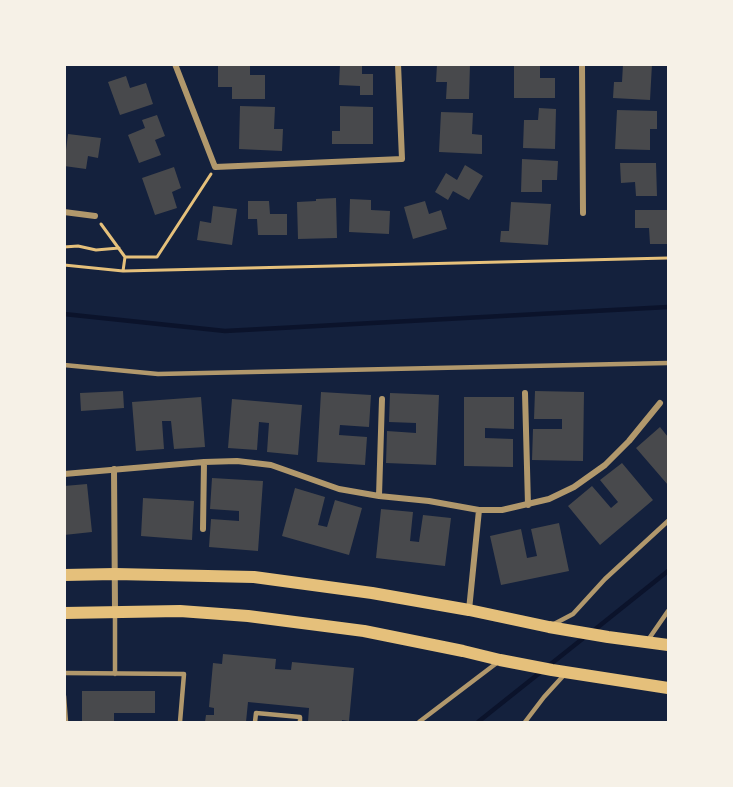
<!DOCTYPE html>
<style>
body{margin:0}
#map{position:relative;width:733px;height:787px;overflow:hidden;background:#14213d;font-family:Merriweather,serif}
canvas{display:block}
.frame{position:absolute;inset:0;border:66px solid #f6f1e7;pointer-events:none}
</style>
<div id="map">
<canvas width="733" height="787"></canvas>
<div class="frame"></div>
</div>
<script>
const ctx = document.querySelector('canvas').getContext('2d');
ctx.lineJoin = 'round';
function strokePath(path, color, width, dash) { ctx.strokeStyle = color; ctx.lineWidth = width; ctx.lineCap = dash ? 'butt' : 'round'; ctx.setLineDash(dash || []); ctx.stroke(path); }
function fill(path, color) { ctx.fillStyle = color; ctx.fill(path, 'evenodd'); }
strokePath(new Path2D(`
 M64,314L225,331L668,307
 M593,631L668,571
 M478,722L586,636`), '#0b132b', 4.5);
fill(new Path2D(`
 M340,64H362V74H373V95H360V86L339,85Z
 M437,64H470L469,99H446L447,82H436Z
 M514,64H540V78H555V98H514Z
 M623,64H652L650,100L613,98L614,82H622Z
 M218,66H250V75H265V99H232V87H218Z
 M126,76L130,88L146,83L153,104L120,115L108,82Z
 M240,106L275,107L274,129H283L282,151L239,149Z
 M340,106L373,107V144H332V131H340Z
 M539,108L556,109L555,149L523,148L524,120H538Z
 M617,110L657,111V129H650V150L615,149Z
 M441,112L473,113L472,134L482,135V154L439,152Z
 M157,115L165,136L155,140L161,155L139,163L128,135L145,128L142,120Z
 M68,134L101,138L98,158L88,156L86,169L64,166Z
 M522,159L558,161L557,180H542V192H521Z
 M620,163H656L657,196H636L635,182L621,183Z
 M465,165L483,176L469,200L453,191L448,200L435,192L446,173L457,180Z
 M174,167L181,188L172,192L177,208L155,215L142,178Z
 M336,198L337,238L298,239L297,202L316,201V199Z
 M350,199L371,200V210L390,211L389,234L349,232Z
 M248,201H269L270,214H287V235H258L257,219H248Z
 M425,201L429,214L441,210L447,229L413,239L404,207Z
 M511,202L551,204L548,245L500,242L501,231H509Z
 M213,206L237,209L232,245L197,240L200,221L211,223Z
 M635,210H668V244H650L649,228H635Z
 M123,391L124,408L81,411L80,393Z
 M535,391L584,392L583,461L532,460L533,429H562V419H534Z
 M321,392L371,395L369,427L340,425L339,435L367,437L365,465L317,462Z
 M390,393L439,395L436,465L386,463L387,431L416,433V423L389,422Z
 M201,397L205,447L174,449L171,421H162L164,449L136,451L132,402Z
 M464,397H514V429L485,428V438L513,439V467L464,466Z
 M232,399L302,405L298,455L267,452L269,423L259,422L257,450L228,448Z
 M660,427L668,437V485L636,448Z
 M622,463L653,500L600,545L568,506L592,486L611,508L618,502L600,480Z
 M212,478L263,481L258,551L209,547L211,519L239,521V511L210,509Z
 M87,484L92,532L64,535V486Z
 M295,488L325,497L318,525L327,527L335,500L362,508L349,555L282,536Z
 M143,498L194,501L192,540L141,536Z
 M381,509L413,512L410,541L419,542L423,515L451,518L445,566L376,558Z
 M559,523L569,571L501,585L490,536L521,529L527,558L537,556L531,529Z
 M223,654L276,659L275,669L291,670L292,662L354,668L349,721L342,720V722H308L309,708L248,702L246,722H205L206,715H214V708L209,707L213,663L222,664Z
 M82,691H155V713H114V722H82Z`), '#48494c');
strokePath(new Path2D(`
 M101,224L125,257H157L211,174
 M64,247L78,246L96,250L119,248
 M64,265L123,271L668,258
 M123,271L125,257`), '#e5c07b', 3);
strokePath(new Path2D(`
 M64,365L158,374L668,363
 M554,624L573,614L605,579L668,521
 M648,640L668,611
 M64,673L184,674L180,722
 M115,674V614
 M64,696L66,722
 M255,722L256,713L300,717V722
 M419,722L498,662
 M525,722L544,697L564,675`), '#b1986c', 4.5);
strokePath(new Path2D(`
 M175,64L215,167L402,159L398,64
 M582,64L583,213
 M64,212L95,216
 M525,393L528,505
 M114,469L115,611
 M64,474L204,462L237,461L271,465L339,489L379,496L429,501L479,510H502L549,499L574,487L605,465L629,441L660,403
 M379,496L382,399
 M203,529L204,462
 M469,610L479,510`), '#b1986c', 6);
strokePath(new Path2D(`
 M64,575L115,574L254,577L372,593L469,610L549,627L608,637L668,645
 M64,613L180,611L248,616L364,631L463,651L500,660L552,670L668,688`), '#e5c07b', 12);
</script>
